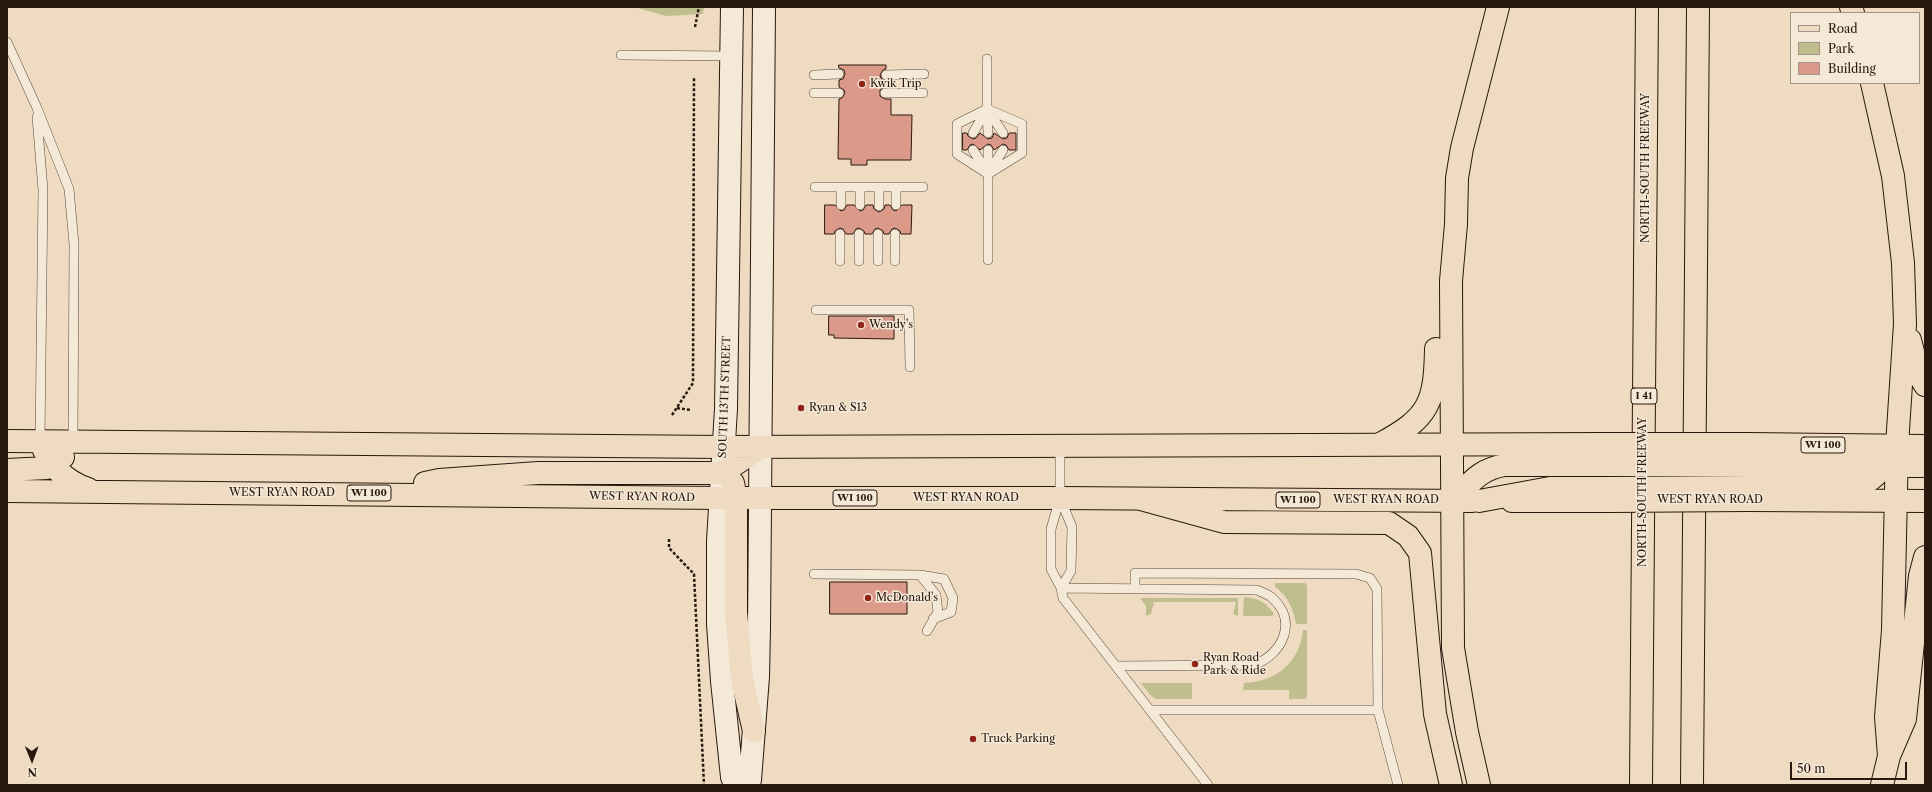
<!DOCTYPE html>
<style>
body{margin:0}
#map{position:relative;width:1932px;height:792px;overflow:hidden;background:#eedbc1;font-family:"Libre Caslon Text",serif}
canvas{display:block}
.frame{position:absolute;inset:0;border:8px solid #29180d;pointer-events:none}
.legend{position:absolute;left:1790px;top:12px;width:130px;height:72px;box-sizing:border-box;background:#f4e8d7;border:1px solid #a39586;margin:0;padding:5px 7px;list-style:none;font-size:12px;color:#29180d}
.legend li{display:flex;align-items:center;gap:8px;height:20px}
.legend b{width:20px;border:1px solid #a39586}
.north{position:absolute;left:12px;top:740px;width:40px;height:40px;-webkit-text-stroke:3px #f4e8d7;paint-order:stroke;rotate:179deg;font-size:11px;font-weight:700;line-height:16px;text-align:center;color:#29180d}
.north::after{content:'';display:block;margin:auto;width:14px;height:18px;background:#29180d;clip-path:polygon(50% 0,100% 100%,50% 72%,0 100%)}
.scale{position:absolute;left:1790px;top:762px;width:117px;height:18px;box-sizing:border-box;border:2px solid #29180d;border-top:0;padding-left:5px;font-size:12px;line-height:14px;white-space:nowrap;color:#29180d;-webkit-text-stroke:3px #f4e8d7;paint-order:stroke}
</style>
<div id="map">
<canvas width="1932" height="792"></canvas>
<div class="frame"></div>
<ul class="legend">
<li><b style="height:5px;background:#eedbc1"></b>Road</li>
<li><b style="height:11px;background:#c0be8e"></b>Park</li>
<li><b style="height:11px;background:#db9989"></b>Building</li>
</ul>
<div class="north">N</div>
<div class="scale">50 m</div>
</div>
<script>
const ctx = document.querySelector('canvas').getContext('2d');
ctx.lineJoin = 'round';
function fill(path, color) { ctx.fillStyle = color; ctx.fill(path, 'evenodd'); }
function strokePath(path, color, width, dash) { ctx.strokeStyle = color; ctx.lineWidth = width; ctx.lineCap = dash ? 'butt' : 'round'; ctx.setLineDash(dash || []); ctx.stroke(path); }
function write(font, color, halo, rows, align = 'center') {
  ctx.font = font + ' "Libre Caslon Text",serif'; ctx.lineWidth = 3; ctx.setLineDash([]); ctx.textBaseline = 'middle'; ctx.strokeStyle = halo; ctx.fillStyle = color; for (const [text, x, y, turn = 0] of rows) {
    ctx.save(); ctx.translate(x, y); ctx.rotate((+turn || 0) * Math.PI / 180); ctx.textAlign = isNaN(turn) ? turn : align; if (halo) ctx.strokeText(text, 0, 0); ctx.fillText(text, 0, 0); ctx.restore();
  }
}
fill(new Path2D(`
 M634,7H704L703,14L666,16Z
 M1275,583H1305L1307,586V624H1296C1293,608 1288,596 1275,587Z
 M1244,597C1258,598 1266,602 1274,614L1272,616H1243Z
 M1140,598H1238V616L1233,614L1236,602H1154L1151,614L1146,616V606Z
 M1303,630H1307V696L1305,699H1289V690H1243L1244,683C1275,682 1300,663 1303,630Z
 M1141,683H1192V699H1156L1151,696Z`), '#c0be8e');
const building = new Path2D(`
 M839,65H886V69L883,70L880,75L881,78L886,81L885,87L880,90V96L885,99H891V115H912L911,160H867V165H851V159H838L839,99L842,98L845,93L844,90L839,87V80L843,79L845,74L844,70L839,68Z
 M963,133H967L968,136L973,139L976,138L980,133L988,139L992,138L994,133L1003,139L1007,138L1009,133H1016V150H1009L1006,145L1003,144L994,150L991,145L988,144L980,150L973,144L970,145L967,150H963Z
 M825,205H835L841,211L844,210L847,205H854L860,211L863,210L866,205H873L874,209L879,212L884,209L885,205H890L893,210L896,211L902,205H912L911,234H901L900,231L895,228L892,229L889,234H884L883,231L878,228L875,229L872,234H865L864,231L859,228L856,229L853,234H846L843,229L840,228L835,231L834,234H825Z
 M829,316H894V339L834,338V335H829Z
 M830,582H907V614H830Z`);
fill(building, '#db9989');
strokePath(building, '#29180d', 1);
const lane = new Path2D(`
 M7,42L37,108L69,189L74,244L73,441
 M621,55L731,56
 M987,59V109L1022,124V153L988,174V260
 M814,75L839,74
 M886,75L924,74
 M814,93H839
 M885,93H923
 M37,117L43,190L40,441
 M973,133L987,109L1003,133
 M988,133L987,109L957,124V154L988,174
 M973,150L988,174L1003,150
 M988,174V150
 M815,187H923
 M841,205V187
 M860,205V187
 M896,205V187
 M879,206V187
 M895,234V261
 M840,261V234
 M859,261V234
 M878,261V234
 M816,310H909L910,367
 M1060,446V498L1051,529V569L1061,588L1063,598L1208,785
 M1060,498L1072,527L1071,571L1061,588L1257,590C1261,592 1267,594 1271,597C1299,620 1283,655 1253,665L1116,666
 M814,574L920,575L936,595L938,612L927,631
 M920,575L944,579L953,598L951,612L933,619
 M1135,588V573L1356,574L1370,578L1377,589L1378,710L1398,785
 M1151,710H1378`);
const secondary = new Path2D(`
 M732,7L726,409L718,541V624L722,681L732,777L735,785
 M748,785L750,780L758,677L759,628L764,7`);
const primary = new Path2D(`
 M7,441L724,447L1605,444
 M40,441C49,465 64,481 88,489
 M1748,444L1925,446
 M7,470L47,468L63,457
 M425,483L439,480L538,473H722L761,447
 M733,483L736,498V612L742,679L754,731
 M7,491L721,498H1060L1472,501
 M1749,500L1925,501
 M1512,501H1609`);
const highway = new Path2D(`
 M1851,7L1853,13
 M1872,83L1893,176L1903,263L1905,324L1897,445L1893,630L1886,717L1889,756
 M1910,340L1919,375L1925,385
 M1380,444C1429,418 1435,403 1436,349
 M1749,466H1925
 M1749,488H1851C1868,485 1879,474 1888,460
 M1144,500L1224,522L1389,523L1408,536L1420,553L1435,714L1451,785
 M1452,501C1470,484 1479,469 1505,465H1607
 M1479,501L1550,488H1609
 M1479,785L1467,732L1453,648L1451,281L1456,224L1457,178L1462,148L1498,7
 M1641,785L1647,7
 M1692,785L1698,7
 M1882,785L1889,756L1905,719L1920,576L1925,557`);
strokePath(lane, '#5a493a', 10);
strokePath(secondary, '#29180d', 24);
strokePath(primary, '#29180d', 24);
strokePath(highway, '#29180d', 24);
strokePath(new Path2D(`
 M695,27L699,7
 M677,408L691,410
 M672,415L693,383L694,78
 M669,539V548L694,574L704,785`), '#29180d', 2.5, [3, 2]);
strokePath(lane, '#f4e8d7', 9);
strokePath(secondary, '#f4e8d7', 22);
strokePath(primary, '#eedbc1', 22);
strokePath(highway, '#eedbc1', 22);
const primaryBridge = new Path2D(`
 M1605,444H1748
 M1609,501L1749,500`);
const highwayBridge = new Path2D(`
 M1607,465L1749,466
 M1609,488H1749`);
strokePath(primaryBridge, '#29180d', 24, []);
strokePath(highwayBridge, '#29180d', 24, []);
strokePath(primaryBridge, '#eedbc1', 22);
strokePath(highwayBridge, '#eedbc1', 22);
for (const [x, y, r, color] of [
 [862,84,4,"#8f2418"],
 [861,325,4,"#8f2418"],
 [801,408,4,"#8f2418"],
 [868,598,4,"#8f2418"],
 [1195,664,4,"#8f2418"],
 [973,739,4,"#8f2418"]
]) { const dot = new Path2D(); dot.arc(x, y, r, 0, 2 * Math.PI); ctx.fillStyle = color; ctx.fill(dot); strokePath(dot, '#f4e8d7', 1.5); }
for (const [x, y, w] of [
 [1644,396,26],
 [1823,445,44],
 [369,493,44],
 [855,498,44],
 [1298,500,44]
]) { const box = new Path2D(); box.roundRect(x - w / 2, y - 8, w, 16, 3); ctx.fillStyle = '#f4e8d7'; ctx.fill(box); strokePath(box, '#29180d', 1); }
write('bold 10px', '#29180d', null, [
 ["I 41",1644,396],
 ["WI 100",1823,445],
 ["WI 100",369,493],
 ["WI 100",855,498],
 ["WI 100",1298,500]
]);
write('11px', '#29180d', '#f4e8d7', [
 ["Kwik Trip",870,84],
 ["Wendy's",869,325],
 ["Ryan & S13",809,408],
 ["McDonald's",876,598],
 ["Ryan Road",1203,658],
 ["Park & Ride",1203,671],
 ["Truck Parking",981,739]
], 'left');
write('11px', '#29180d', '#f4e8d7', [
 ["NORTH-SOUTH FREEWAY",1646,168,-90],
 ["SOUTH 13TH STREET",725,397,-88],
 ["NORTH-SOUTH FREEWAY",1643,492,-90],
 ["WEST RYAN ROAD",282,493],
 ["WEST RYAN ROAD",642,497,1],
 ["WEST RYAN ROAD",966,498],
 ["WEST RYAN ROAD",1386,500],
 ["WEST RYAN ROAD",1710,500]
]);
</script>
